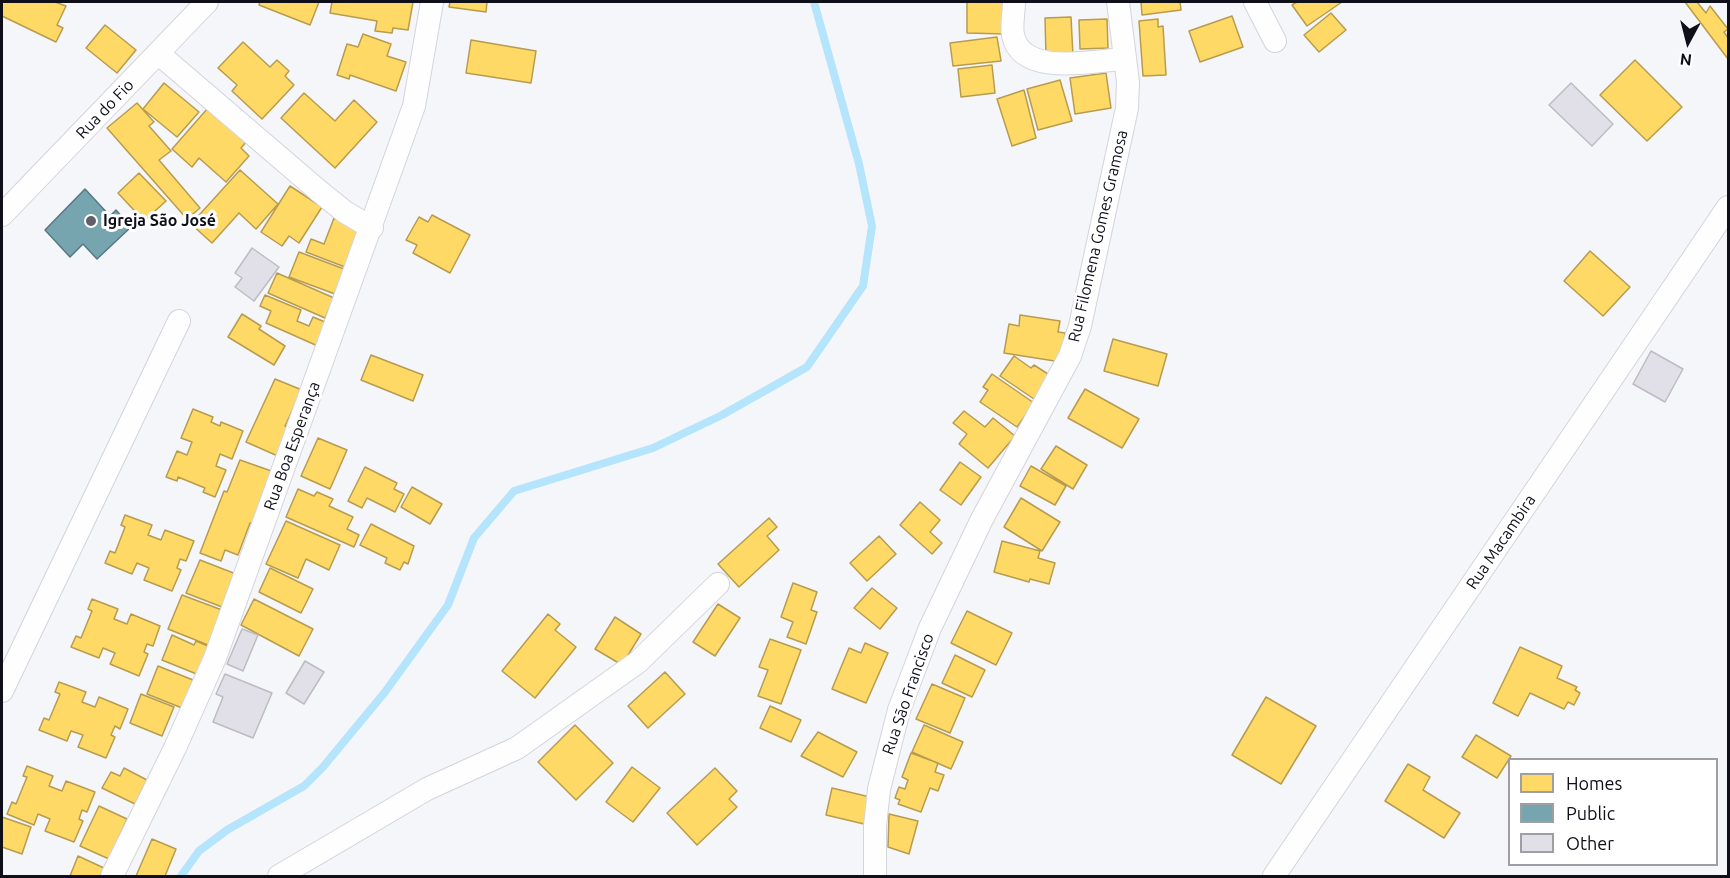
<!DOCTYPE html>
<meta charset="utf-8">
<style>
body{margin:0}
#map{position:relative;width:1730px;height:878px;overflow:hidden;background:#f5f6fa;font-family:Ubuntu,sans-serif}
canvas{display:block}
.frame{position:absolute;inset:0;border:3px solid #0e0f19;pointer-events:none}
.legend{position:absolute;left:1508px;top:758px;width:210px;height:108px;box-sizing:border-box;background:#fff;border:2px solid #9f9fa3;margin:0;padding:8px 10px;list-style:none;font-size:18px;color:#0e0f19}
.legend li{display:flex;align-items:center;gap:12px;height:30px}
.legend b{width:30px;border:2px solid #9f9fa3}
.north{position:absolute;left:1658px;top:12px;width:60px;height:60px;-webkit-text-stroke:4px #fff;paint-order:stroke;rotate:187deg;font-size:16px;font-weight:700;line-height:24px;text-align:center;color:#0e0f19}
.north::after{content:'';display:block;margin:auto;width:21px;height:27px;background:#0e0f19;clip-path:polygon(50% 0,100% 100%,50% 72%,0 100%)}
</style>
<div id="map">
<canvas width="1730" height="878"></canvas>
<div class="frame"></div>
<ul class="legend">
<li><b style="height:16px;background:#ffd966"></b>Homes</li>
<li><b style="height:16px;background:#76a5af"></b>Public</li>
<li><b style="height:16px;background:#e1dfe7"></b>Other</li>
</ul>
<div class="north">N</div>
</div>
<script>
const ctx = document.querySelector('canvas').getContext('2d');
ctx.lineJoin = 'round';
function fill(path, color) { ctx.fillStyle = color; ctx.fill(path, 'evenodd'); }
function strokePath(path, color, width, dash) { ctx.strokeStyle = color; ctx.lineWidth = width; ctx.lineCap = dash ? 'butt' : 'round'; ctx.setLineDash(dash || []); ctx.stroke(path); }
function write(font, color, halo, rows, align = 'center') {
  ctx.font = font + ' Ubuntu,sans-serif'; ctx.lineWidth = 6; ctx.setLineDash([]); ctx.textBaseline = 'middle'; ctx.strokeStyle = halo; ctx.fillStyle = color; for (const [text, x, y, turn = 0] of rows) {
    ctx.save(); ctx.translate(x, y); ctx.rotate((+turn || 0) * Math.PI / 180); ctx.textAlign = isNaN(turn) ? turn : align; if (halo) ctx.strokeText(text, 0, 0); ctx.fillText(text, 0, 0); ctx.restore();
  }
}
const homes = new Path2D(`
 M2,2H55L66,6L57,25L63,28L56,42L2,16Z
 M260,2H319L310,25L259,5Z
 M332,2H413L408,30L393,28L392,33L375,31L377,21L330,13Z
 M450,2H487L486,12L449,7Z
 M967,2H1006L1005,34L967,33Z
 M1141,2H1180L1181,10L1142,15Z
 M1297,2H1342L1307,26L1292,5Z
 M1685,2H1697L1706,13L1710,6L1728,29L1724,32L1728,38V59Z
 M1331,13L1346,30L1319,52L1304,35Z
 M1232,16L1243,47L1200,62L1189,31Z
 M1071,17L1073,56L1046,57L1045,18Z
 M1107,19L1108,48L1080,49L1079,20Z
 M1158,19V27L1163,26L1166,75L1143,76L1139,21Z
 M105,25L136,50L117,73L86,48Z
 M363,34L391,44L387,56L406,62L396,91L350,75L349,79L337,75L347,44L358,47Z
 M997,37L1001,61L953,66L950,43Z
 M471,40L536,51L531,83L466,73Z
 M243,42L270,67L277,60L289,71L285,76L294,85L262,119L232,91L237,85L218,68Z
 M1635,60L1682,107L1647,141L1600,95Z
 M992,65L995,93L961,97L958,69Z
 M1106,73L1111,108L1075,114L1070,78Z
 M1060,80L1072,121L1038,130L1027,89Z
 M164,83L199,112L177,137L143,109Z
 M1024,90L1036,138L1012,146L997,99Z
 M304,93L335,121L354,100L377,122L335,168L281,118Z
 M137,103L154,122L149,126L171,151L159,160L200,208L187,219L107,128Z
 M208,108L247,141L241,148L249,156L226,182L199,158L192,167L172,149Z
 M240,170L278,204L256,229L239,213L212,243L191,224Z
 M139,173L166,201L144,221L118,193Z
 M290,186L322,207L299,243L289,236L282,246L261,232Z
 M432,215L470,235L450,273L413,253L417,245L406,240L419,217L428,222Z
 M334,218L361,229L345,267L306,252L311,239L324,244Z
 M1590,251L1630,287L1603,316L1564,281Z
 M299,252L344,269L335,294L289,277Z
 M277,273L334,298L325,318L268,293Z
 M265,295L301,310L297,321L309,326L313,317L330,324L320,347L266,323L271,311L260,306Z
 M242,314L261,326L259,329L285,346L274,365L228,337Z
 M1020,315L1060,321L1058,332L1065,333L1061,362L1004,353L1009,324L1019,326Z
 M1113,339L1167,354L1158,386L1104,371Z
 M371,355L423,375L413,401L361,380Z
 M1014,356L1031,368L1034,365L1051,376L1034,399L1000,376Z
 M992,374L1034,403L1017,427L980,402L988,390L983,387Z
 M275,379L302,390L285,426L293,429L280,457L246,442Z
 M1085,389L1139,419L1122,448L1068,418Z
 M193,409L213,417L211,422L220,426L221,422L243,431L232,459L220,454L216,466L226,470L215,497L203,492L205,488L178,477L177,481L166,477L177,451L187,455L192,442L181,438Z
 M964,411L985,427L993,418L1015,436L988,468L959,444L967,434L953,423Z
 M318,438L347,450L330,489L301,476Z
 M1056,446L1087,465L1073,489L1041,469Z
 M240,460L277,473L257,526L250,523L238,555L225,550L221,561L200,553L224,491L227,492Z
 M960,462L981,477L961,505L940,490Z
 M1031,466L1066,486L1055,505L1020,486Z
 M365,467L397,483L394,489L404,494L395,512L367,498L362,508L348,501Z
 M412,487L442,504L430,524L401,507Z
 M298,489L314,496L317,492L333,499L329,506L353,517L347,529L359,535L354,547L286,517Z
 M1021,498L1060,522L1042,551L1004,527Z
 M920,502L940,520L930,532L942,543L932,554L900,525Z
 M125,515L152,525L148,535L161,540L165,530L194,541L186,561L180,559L177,568L181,570L172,591L144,580L149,568L137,563L132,574L105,563L110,551L115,553L125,527L121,525Z
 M769,518L777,527L767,536L779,550L739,587L718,564Z
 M286,521L340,545L329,570L306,559L298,578L266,564Z
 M371,524L414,546L408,564L404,562L400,570L385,563L387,558L360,545Z
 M879,536L896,554L867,581L850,563Z
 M1002,541L1040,551L1038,558L1055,563L1049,584L1030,579L1029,582L994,572Z
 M200,560L236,574L222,607L186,593Z
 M270,568L313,589L301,613L259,592Z
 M793,583L817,592L811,610L817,612L806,644L787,637L793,622L781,617Z
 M872,588L897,608L880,629L854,608Z
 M182,595L222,610L208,645L168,629Z
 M92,599L118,609L114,619L127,624L131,614L160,626L153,646L147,644L144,652L148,654L139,676L110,664L115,653L103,648L99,658L71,647L76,636L81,638L92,611L88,609Z
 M254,599L313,629L299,656L241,625Z
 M718,604L740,618L715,656L693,642Z
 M967,611L1012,633L996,665L951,643Z
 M548,614L560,624L555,630L576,647L535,698L502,671Z
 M615,617L641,634L622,665L595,649Z
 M172,635L194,645L196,641L210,647L199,675L162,660Z
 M770,639L801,650L781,704L758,696L768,670L759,667Z
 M865,643L888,653L866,703L832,689L849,648L861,653Z
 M1520,647L1562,666L1557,678L1577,687L1575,690L1580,693L1574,705L1568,702L1564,709L1530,693L1518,716L1493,703Z
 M955,655L985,670L972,697L942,683Z
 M158,666L193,680L182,708L147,694Z
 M665,672L685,694L648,728L628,706Z
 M59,682L86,692L82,702L95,707L99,697L128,709L120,729L115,726L111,735L115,737L106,758L78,747L83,735L71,731L67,741L39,730L44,718L49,720L60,694L55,692Z
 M932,684L965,698L950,733L916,719Z
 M141,694L174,707L162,736L130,723Z
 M1266,697L1316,726L1281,784L1232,755Z
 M770,706L801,720L791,742L760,728Z
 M575,725L613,763L576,800L538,762Z
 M924,725L963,742L951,769L912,752Z
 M818,732L857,752L843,777L801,756Z
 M1476,735L1511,756L1497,778L1462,757Z
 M911,753L938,763L935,772L944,775L938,791L930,788L921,812L898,804L900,800L895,798L899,787L905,789L908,780L902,777Z
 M1408,764L1430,777L1423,790L1460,813L1444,838L1385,801Z
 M27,766L53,776L49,786L62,791L66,781L95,792L87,812L82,810L79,819L83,821L74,842L45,831L50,819L38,814L34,825L7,814L12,802L16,804L27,777L23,776Z
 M632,767L660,788L633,822L606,802Z
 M124,768L147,780L135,804L102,788L111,772L120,776Z
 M715,768L737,791L729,799L737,807L697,845L667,813Z
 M832,788L870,797L864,824L826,815Z
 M99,806L127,819L109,859L80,846Z
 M889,814L918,821L909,854L888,847Z
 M2,817L31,827L22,854L2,847Z
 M152,839L176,849L165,876H136Z
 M78,856L104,868L100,876H70Z`);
fill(homes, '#ffd966');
strokePath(homes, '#b79c4f', 1.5);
const public = new Path2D(`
 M85,189L110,216L116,210L131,227L97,259L83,244L70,257L45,230Z`);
fill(public, '#76a5af');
strokePath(public, '#577882', 1.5);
strokePath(new Path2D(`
 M181,876L199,851L227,830L304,786L323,767L385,692L448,605L474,538L514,491L653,448L722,415L807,367L863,286L872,226L859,164L814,2`), '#b5e4fd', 8);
const building = new Path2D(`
 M1571,83L1613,124L1592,146L1549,105Z
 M252,248L279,267L254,301L235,287L242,278L235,273Z
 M1651,351L1683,369L1665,402L1633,384Z
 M242,629L258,635L243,671L227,664Z
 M305,661L324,672L304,704L286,693Z
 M225,674L272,693L253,738L213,722L223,697L216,694Z`);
fill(building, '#e1dfe7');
strokePath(building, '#bebcc3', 1.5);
const street = new Path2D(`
 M1014,2C1014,12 1011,25 1013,35C1021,77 1093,61 1123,59
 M1255,2L1275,41
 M159,54L319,191L345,212L372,228
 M2,215L207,2
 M2,691L179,321
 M112,876L175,748L215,658L414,106L432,2
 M279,876L427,789L517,748L638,662L718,584
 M875,876V826L879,789L899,710L930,628L981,521L1070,356L1080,326L1127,108L1128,82L1118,2
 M1274,876L1728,207`);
strokePath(street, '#d3d4dc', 24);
strokePath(street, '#fefefe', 22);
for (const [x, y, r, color] of [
 [91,221,6,"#5f6068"]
]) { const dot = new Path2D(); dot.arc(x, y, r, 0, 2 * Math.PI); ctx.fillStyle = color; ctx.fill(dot); strokePath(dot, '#fff', 2); }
write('16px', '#0e0f19', '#fff', [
 ["Rua do Fio",105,109,-46],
 ["Rua Filomena Gomes Gramosa",1098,236,-77],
 ["Rua Boa Esperança",292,446,-70],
 ["Rua Macambira",1501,542,-56],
 ["Rua São Francisco",908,694,-71]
]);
write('bold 16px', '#0e0f19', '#fff', [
 ["Igreja São José",103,221]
], 'left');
</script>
